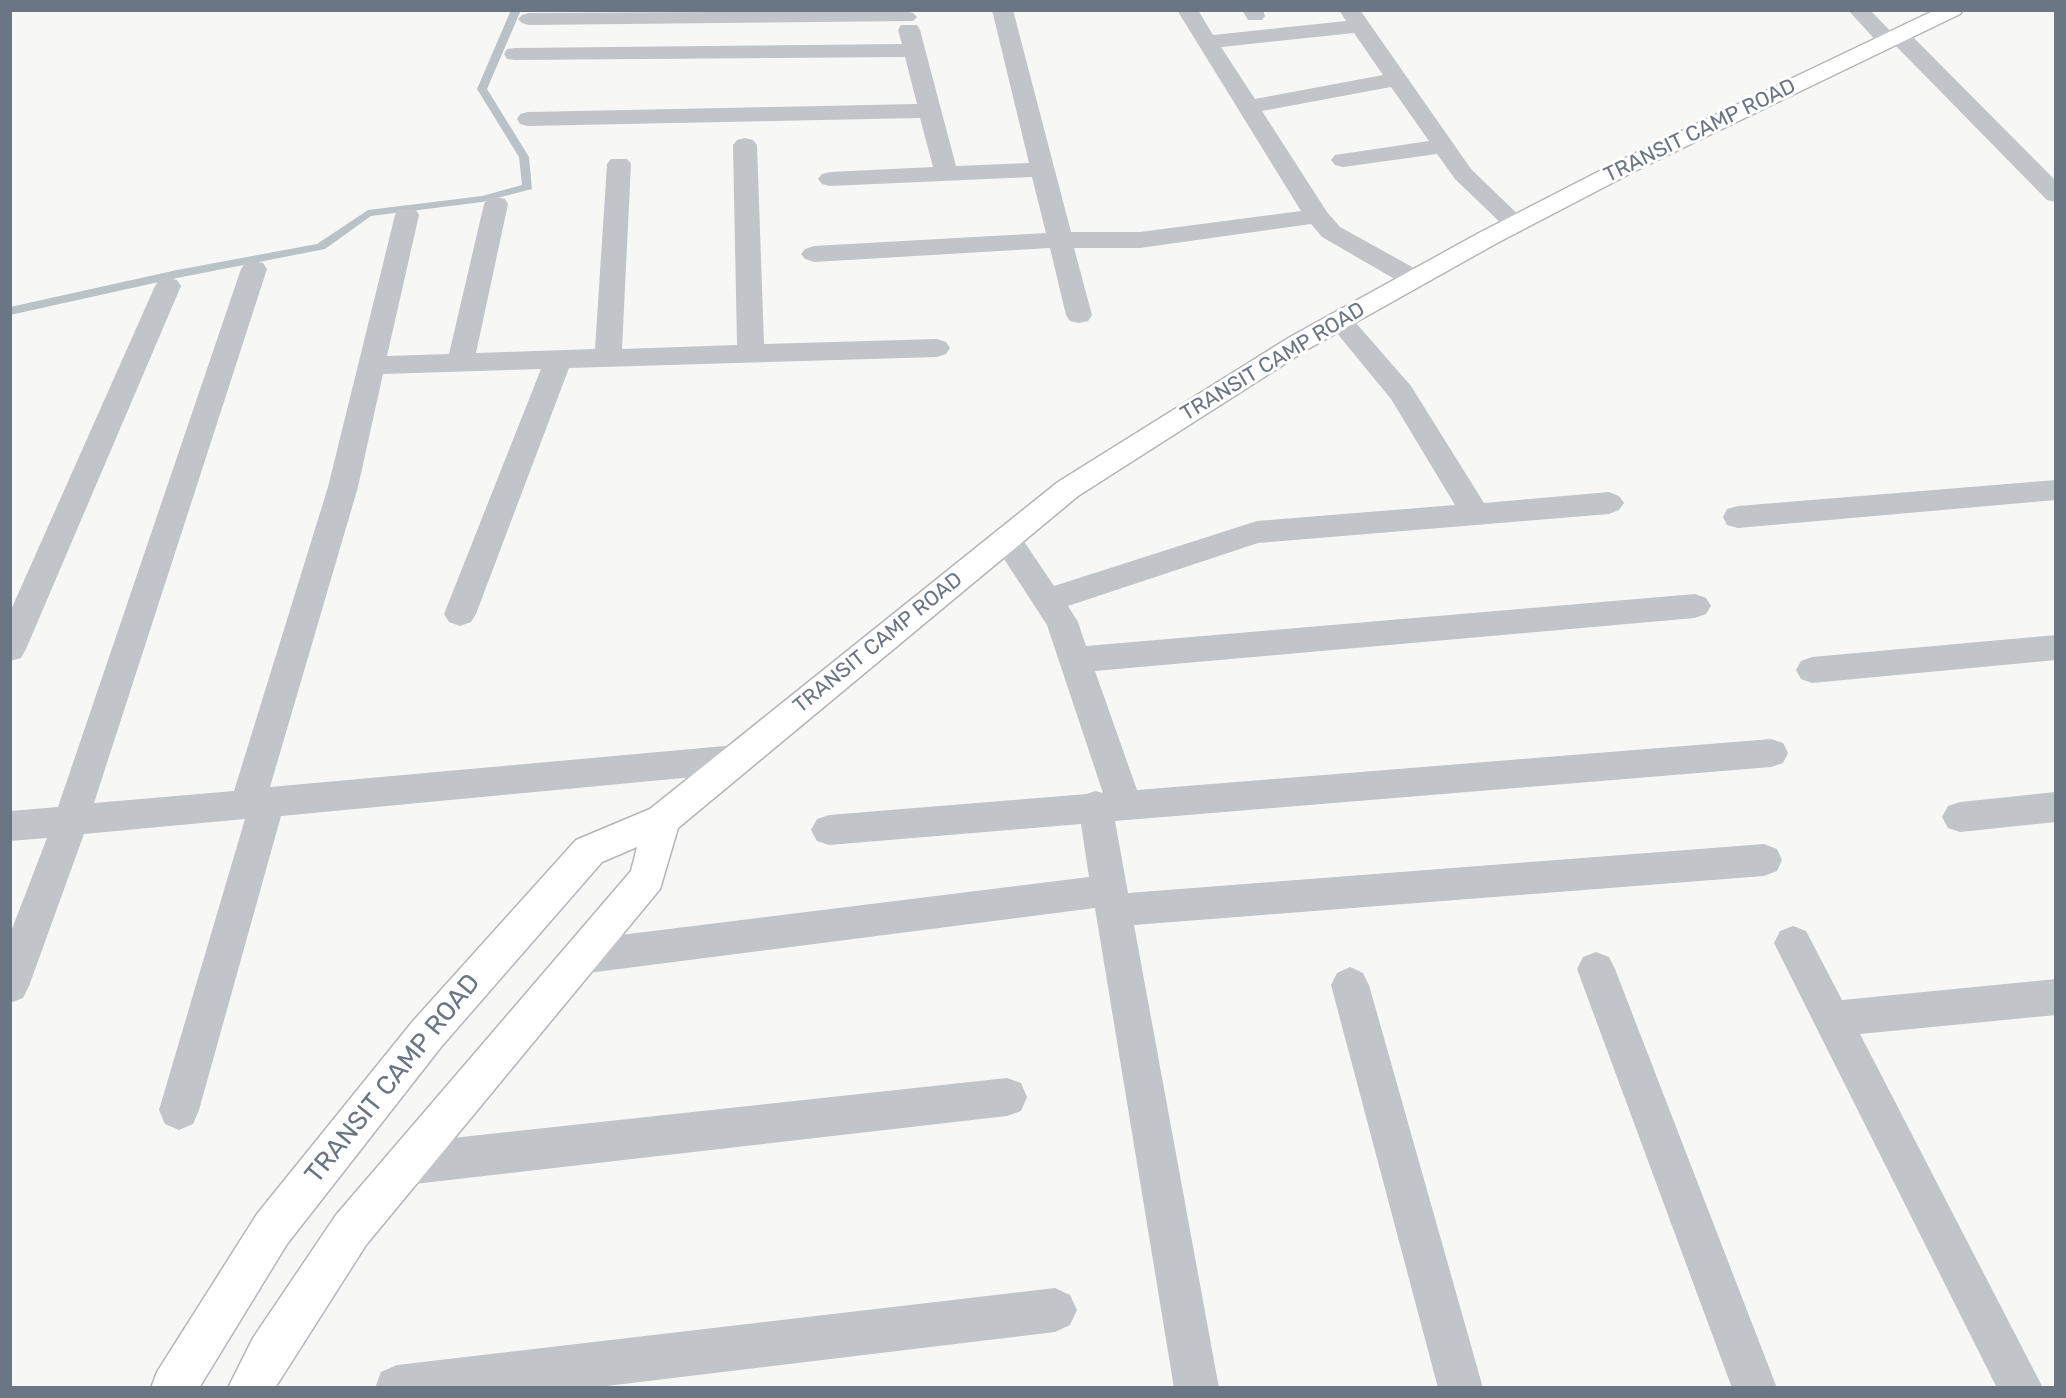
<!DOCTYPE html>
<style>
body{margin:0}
#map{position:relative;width:2066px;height:1398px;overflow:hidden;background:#f7f8f5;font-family:Rubik,sans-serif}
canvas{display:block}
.frame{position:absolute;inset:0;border:12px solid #6a7683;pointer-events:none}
</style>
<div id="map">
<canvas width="2066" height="1398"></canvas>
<div class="frame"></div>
</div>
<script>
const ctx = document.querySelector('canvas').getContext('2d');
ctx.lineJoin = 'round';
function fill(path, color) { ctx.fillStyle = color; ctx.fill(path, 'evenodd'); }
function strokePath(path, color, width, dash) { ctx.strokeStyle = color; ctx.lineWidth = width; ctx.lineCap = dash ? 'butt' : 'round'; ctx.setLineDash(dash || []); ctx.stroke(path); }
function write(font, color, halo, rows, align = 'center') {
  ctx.font = font + ' Rubik,sans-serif'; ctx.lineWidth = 6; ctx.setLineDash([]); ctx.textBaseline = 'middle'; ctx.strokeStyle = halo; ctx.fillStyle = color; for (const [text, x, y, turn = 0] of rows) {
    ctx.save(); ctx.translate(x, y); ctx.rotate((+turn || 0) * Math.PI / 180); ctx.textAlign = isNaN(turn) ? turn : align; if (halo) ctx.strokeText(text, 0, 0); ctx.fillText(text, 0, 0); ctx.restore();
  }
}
fill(new Path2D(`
 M511,10H521L487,89L529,157L532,189L482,202L371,216L325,249L177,278L10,315V307L177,270L317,244L368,210L482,196L522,185L519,157L477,89Z`), '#b9c2c7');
const secondary = new Path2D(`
 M1935,10H1963L1960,14L1637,170L1497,243L1308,349L1078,496L678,828L660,889L366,1245L275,1388H228L253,1338L336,1215L631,871L637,847L602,862L441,1047L287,1244L199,1388H151L157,1372L257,1214L413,1021L576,840L650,809L1058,482L1290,337L1479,233L1621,160Z`);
strokePath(secondary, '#b2b6bb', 3);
fill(new Path2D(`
 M992,10H1013L1071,232H1140L1301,211L1177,10H1198L1213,35L1346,21L1339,10H1360L1471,169L1528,224L1525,229L1516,231L1507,229L1455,179L1437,154L1343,167L1335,165L1331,160L1335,155L1429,141L1391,87L1262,111L1327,212L1340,227L1423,273L1427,279L1423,285L1414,287L1405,285L1322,237L1311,224L1140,248H1074L1092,315L1088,321L1079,323L1070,321L1066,315L1050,248L814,262L805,259L801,254L805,249L814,246L1046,233L1032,177L830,186L822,184L818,179L822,174L830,172L933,167L920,118L528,126L520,124L517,119L520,114L528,112L917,104L905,57L515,60L507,59L504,54L507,49L515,48L902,44L898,30L901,25H917L920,30L956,166L1029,163ZM1354,33L1383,75L1255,99L1221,47Z
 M1242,10H1263L1265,16L1262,20H1248Z
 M1848,10H1870L1899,40L1896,45H1880Z
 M906,11L913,13L917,17L913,21L529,25L522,23L518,19L522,15L529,13Z
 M745,138L753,140L757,145L764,344L937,339L946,342L950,348L946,354L937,357L569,368L476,614L471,622L460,626L449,622L444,614L541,369L383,374L358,487L270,787L736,745L748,749L753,759L748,769L736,773L281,816L199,1110L193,1124L179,1130L165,1124L159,1110L245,819L84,834L29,986L23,998L10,1003V934L47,838L10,841V811L58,807L241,269L245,263L254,261L263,263L267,269L94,803L234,791L328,487L395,215L398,210L407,208L416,210L419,215L387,356L449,354L484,204L487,199L496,197L505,199L508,204L476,353L595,349L607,164L611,159H627L631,164L622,349L737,345L733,145L737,140Z
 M168,278L177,280L181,286L26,649L21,658L10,661V612L155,286L159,280Z
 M1340,313L1349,315L1411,386L1484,503L1609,492L1619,496L1624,503L1619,510L1609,514L1258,543L1068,606L1078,622L1086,646L1695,594L1706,598L1711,606L1706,614L1695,618L1095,671L1137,790L1771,739L1783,743L1788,753L1783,763L1771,767L1115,821L1128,893L1764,844L1777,849L1782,860L1777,871L1764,876L1134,925L1219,1388H1174L1095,908L580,974L567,969L561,957L567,945L580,940L1089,877L1081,824L829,845L817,841L811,830L817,819L829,815L1087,794L1095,791L1103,793L1047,625L991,539L995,531L1006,528L1017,531L1054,586L1257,521L1455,505L1391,399L1327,321L1331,315Z
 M2056,480V500L1738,528L1727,525L1723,517L1727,509L1738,506Z
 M2056,635V660L1812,683L1801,679L1796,670L1801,661L1812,657Z
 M2056,792V822L1960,832L1948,828L1942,817L1948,806L1960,802Z
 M1793,926L1806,931L1842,1000L2056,979V1015L1860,1034L2043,1388H1997L1774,943L1780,931Z
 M1596,952L1609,957L1615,969L1777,1388H1732L1577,969L1583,957Z
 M1350,967L1363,973L1369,985L1483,1388H1438L1331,985L1337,973Z
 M1007,1078L1021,1083L1027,1097L1021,1111L1007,1116L406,1185L391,1179L385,1164L391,1149L406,1143Z
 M1055,1288L1070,1295L1077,1310L1070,1325L1055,1332L590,1388H375L381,1372L397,1365Z`), '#c1c4c8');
fill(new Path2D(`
 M1898,29L1906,30L2056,181V202L2047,200L1890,40L1887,35L1890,30Z`), '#c1c4c8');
fill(secondary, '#fff');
write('21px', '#6a7683', '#fff', [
 ["TRANSIT CAMP ROAD",1700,131,-26],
 ["TRANSIT CAMP ROAD",1273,362,-31],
 ["TRANSIT CAMP ROAD",878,643,-39]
]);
write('26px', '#6a7683', '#fff', [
 ["TRANSIT CAMP ROAD",393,1079,-51]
]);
</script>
